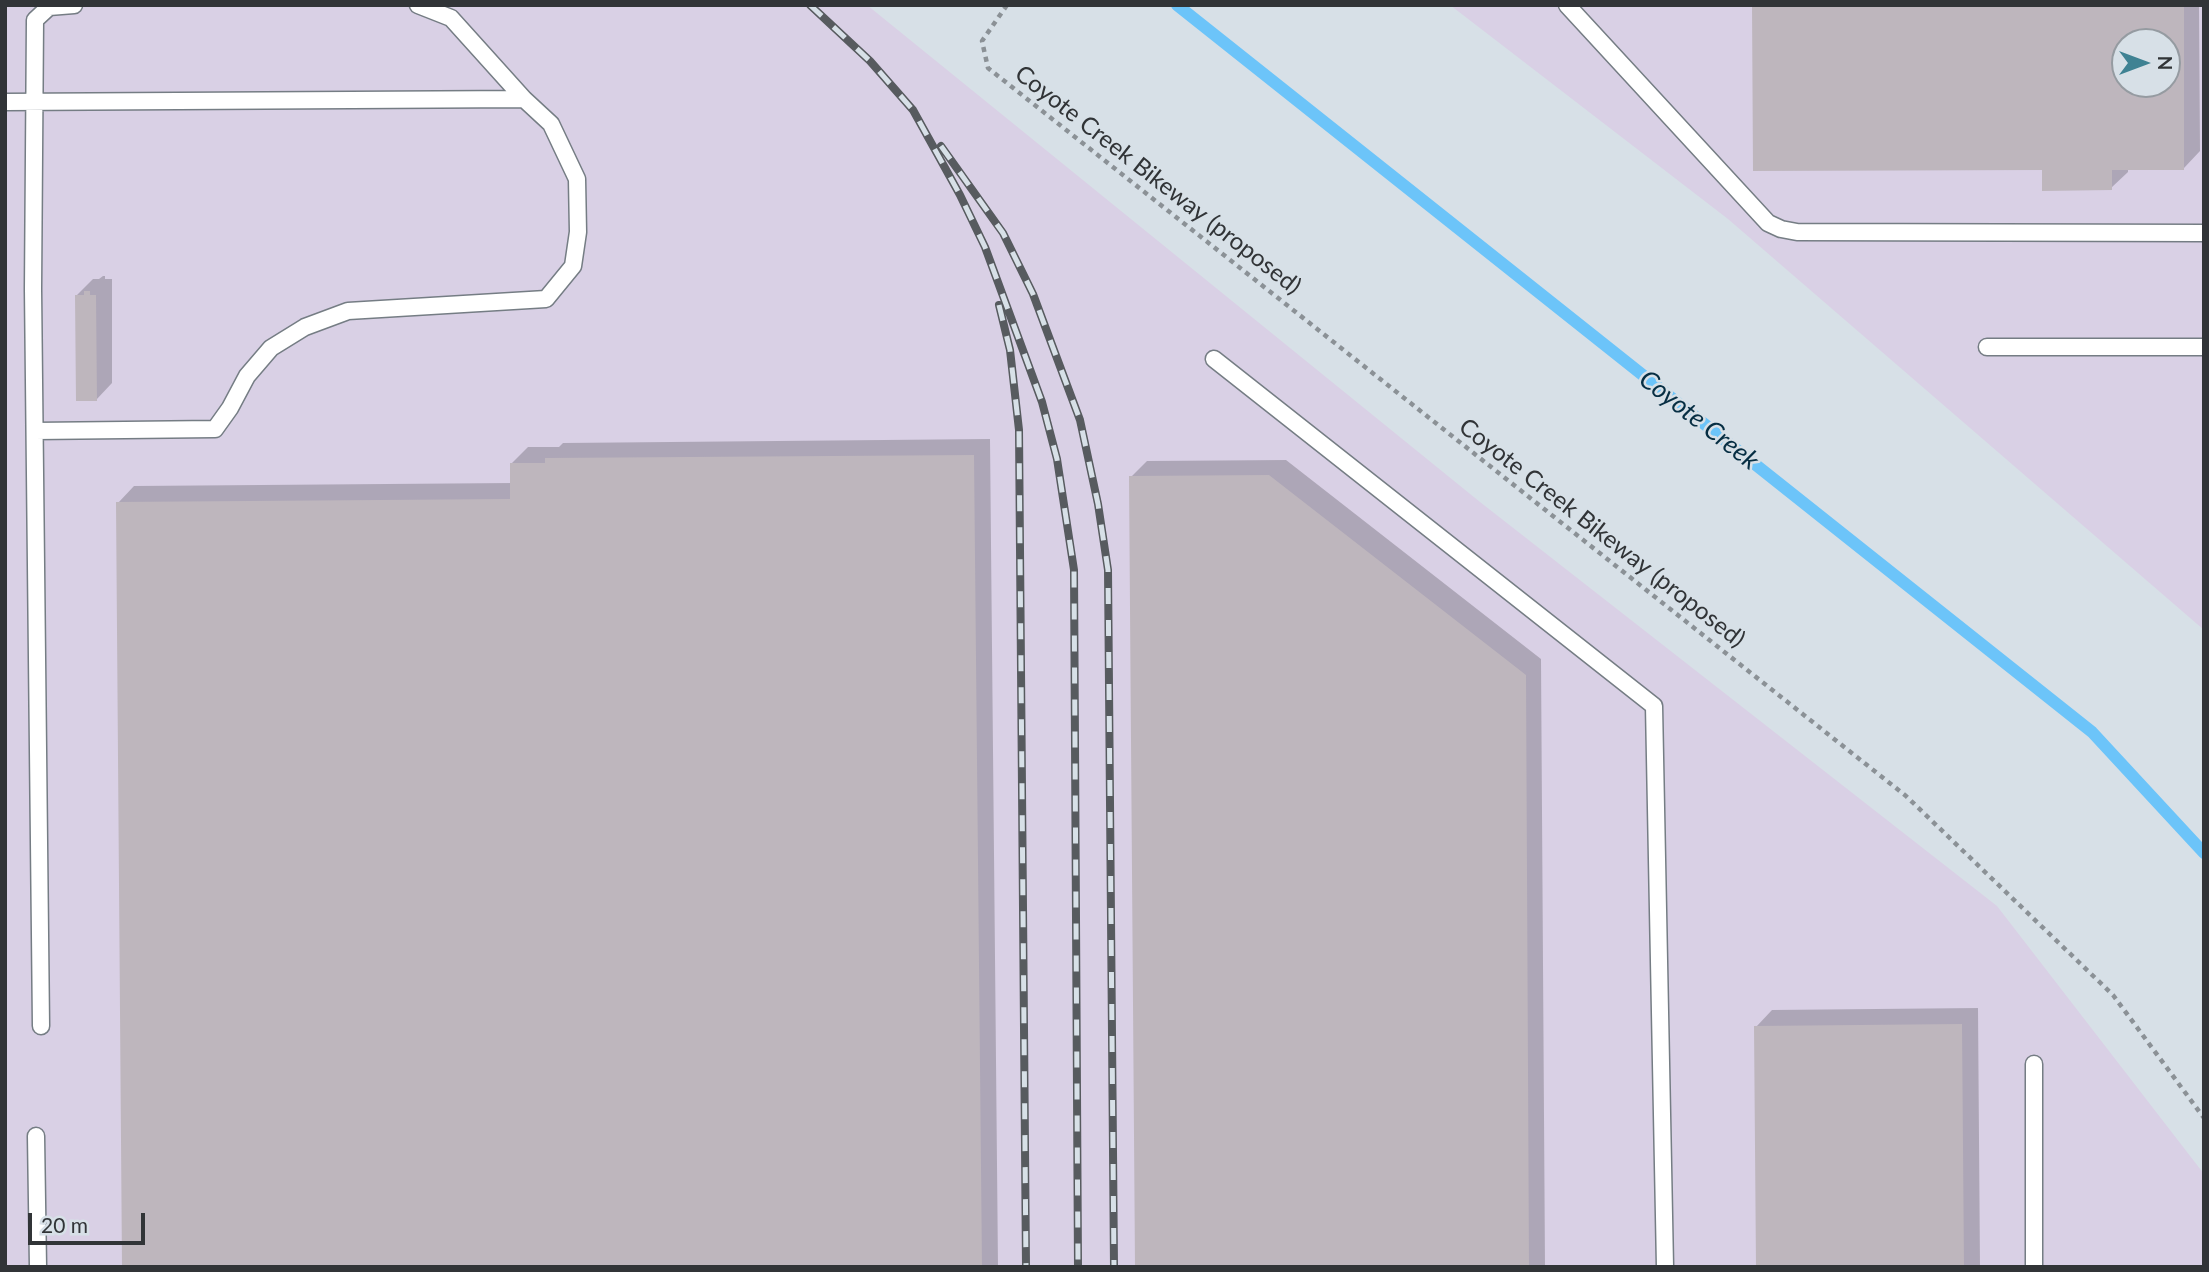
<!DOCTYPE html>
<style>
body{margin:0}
#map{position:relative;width:2209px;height:1272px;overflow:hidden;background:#d7e0e7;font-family:Lato,sans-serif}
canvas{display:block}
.frame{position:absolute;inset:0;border:7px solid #313437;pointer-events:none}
.north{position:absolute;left:2111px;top:28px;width:70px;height:70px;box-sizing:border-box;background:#d7e0e7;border:2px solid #959ba1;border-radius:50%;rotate:90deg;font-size:19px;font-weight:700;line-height:28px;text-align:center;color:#313437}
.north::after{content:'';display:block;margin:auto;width:24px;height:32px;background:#3f8293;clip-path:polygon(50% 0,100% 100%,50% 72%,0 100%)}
.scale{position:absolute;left:28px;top:1213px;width:117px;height:32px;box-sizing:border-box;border:4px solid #313437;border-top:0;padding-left:9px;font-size:21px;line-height:24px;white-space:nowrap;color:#313437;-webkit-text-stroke:5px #d7e0e7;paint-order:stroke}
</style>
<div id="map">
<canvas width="2209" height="1272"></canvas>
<div class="frame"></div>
<div class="north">N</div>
<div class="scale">20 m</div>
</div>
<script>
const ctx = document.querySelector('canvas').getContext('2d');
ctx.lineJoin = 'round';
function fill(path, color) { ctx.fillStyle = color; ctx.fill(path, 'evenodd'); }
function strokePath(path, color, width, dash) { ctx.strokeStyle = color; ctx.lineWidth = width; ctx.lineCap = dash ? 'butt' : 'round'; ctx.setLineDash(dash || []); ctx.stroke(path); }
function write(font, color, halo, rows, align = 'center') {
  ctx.font = font + ' Lato,sans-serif'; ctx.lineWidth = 5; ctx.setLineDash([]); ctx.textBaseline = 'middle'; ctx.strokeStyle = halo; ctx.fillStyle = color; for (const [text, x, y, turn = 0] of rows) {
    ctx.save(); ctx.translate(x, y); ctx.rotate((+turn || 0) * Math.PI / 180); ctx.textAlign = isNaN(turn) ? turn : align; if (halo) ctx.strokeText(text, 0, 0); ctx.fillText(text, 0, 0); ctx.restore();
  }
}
fill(new Path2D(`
 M5,5H867L1480,502L1997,906L2204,1174V1267H5Z
 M1450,5H2204V630L1728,219ZM2125,42H2167V84H2125Z`), '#d9d0e5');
fill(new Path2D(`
 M1754,5H2199L2200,151L2184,168H2128V172L2111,188L2044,168ZM2125,42H2167V84H2125Z
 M103,276H105V279H112V383L96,400L77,295L93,279H99Z
 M990,439L998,1267H124L118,503L134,486L512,483V463L528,447H559L563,443Z
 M1286,460L1541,659L1545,1267H1137L1131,477L1147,461Z
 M1978,1008L1980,1267H1757L1756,1027L1772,1010Z`), '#0003');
strokePath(new Path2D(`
 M1177,5L2092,732L2204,853`), '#6cc4f9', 12);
fill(new Path2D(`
 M1752,5H2184V170H2112V190L2042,191V170L1753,171ZM2125,42H2167V84H2125Z
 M84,291H90V295H96L97,401H76L75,295H84Z
 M974,455L982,1267H122L116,502L510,499V463H545V458Z
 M1269,475L1526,675L1529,1267H1135L1129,476Z
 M1962,1024L1964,1267H1756L1754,1026Z`), '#beb6bd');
const service = new Path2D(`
 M1567,5L1768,223L1781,229L1797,232L2204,233
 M5,102L524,99
 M1987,347H2204
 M1214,359L1654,706L1665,1267
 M35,431L215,429L230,408L247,376L271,348L305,327L348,311L546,299L573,266L578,232L577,179L551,124L524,99L451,18L418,5
 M41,1026L33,289L35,20L49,7L74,5
 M36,1136L38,1267
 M2034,1267V1064`);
strokePath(service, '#757d84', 19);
strokePath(new Path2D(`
 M1007,5L982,41L988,68L1906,796L2113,995L2204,1118`), '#8b9196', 4.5, [5, 5]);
strokePath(service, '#fff', 16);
const rail = new Path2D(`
 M810,5L870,61L913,110L960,195L985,247L1042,402L1057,459L1074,570L1078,1267
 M941,146L1003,233L1033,294L1080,420L1098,504L1108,570L1114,1267
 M999,305L1010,350L1019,430L1026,1267`);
strokePath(rail, '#575b5f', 8);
strokePath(rail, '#d7e0e7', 5, [16]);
write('24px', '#313437', '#d7e0e7', [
 ["Coyote Creek Bikeway (proposed)",1158,180,38],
 ["Coyote Creek Bikeway (proposed)",1602,533,38]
]);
write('italic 26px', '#062e43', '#d7e0e7', [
 ["Coyote Creek",1699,420,38]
]);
</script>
